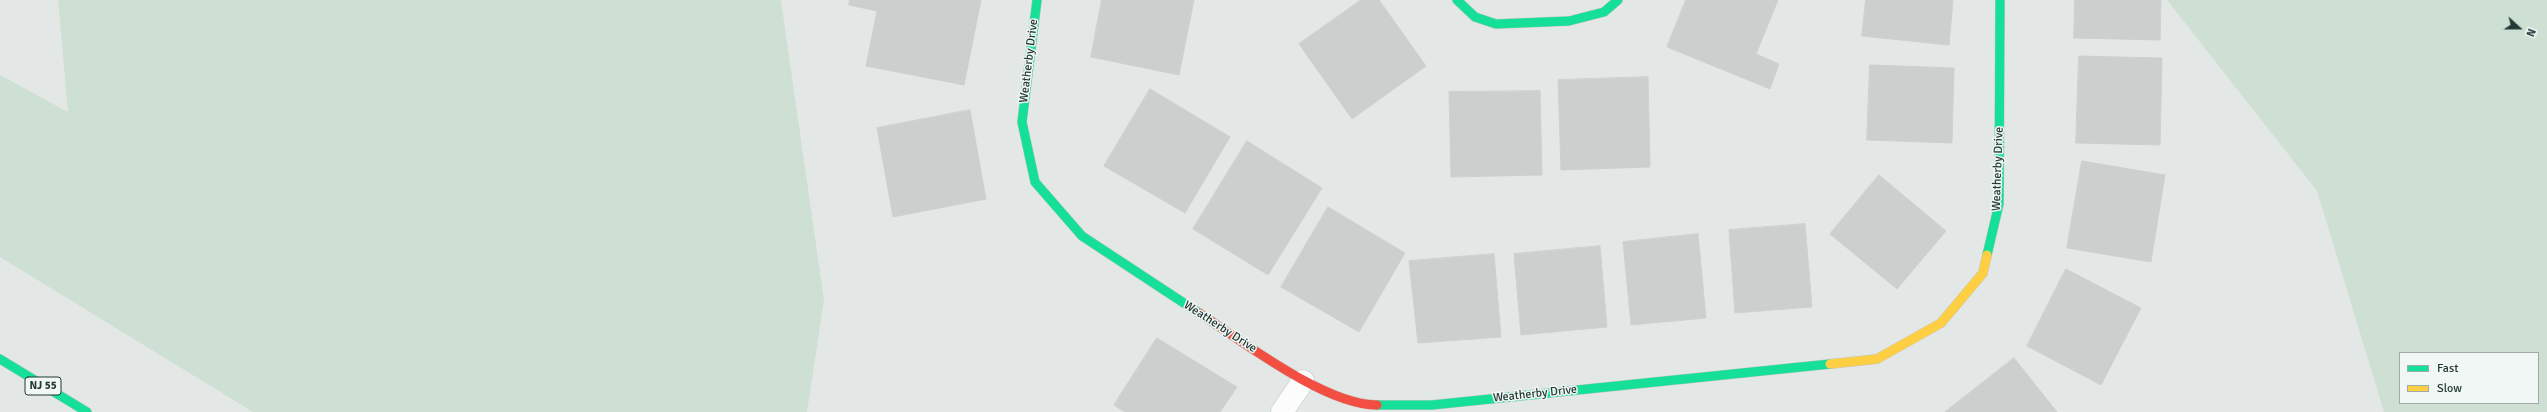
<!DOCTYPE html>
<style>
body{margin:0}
#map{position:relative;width:2547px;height:412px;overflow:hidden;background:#e3e8e6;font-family:Signika,sans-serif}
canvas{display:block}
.legend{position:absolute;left:2399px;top:352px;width:140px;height:52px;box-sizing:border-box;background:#f1f7f5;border:1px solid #9faba8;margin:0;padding:5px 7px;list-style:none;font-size:12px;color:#233935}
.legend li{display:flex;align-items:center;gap:8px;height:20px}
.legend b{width:20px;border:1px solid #9faba8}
.north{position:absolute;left:2499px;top:8px;width:40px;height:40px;-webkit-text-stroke:3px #f1f7f5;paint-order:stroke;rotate:111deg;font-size:11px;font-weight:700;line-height:16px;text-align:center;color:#233935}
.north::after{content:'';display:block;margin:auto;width:14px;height:18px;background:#233935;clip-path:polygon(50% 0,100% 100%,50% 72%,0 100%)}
</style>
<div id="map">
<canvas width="2547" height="412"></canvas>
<ul class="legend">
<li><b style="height:5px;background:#16e098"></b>Fast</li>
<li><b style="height:5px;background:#ffcf43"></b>Slow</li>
</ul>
<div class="north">N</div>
</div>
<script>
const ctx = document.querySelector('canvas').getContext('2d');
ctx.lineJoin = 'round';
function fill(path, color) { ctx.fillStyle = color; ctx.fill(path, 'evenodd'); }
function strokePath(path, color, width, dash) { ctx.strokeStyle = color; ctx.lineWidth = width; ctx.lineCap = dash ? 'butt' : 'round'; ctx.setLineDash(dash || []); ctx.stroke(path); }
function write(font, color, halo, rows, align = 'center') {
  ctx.font = font + ' Signika,sans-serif'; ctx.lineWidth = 3; ctx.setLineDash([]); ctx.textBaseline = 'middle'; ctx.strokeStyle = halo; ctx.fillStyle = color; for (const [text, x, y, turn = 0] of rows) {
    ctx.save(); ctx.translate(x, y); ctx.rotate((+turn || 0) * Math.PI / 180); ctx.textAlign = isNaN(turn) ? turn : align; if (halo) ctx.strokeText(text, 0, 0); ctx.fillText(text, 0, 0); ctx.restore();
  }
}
fill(new Path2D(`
 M58,0H781L824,300L807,412H253L0,257V75L68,112Z
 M2167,0H2547V412H2384L2317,191ZM2400,353H2538V403H2400Z`), '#cee0d4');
const building = new Path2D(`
 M850,0H981L964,85L866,66L877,11L849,5Z
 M1102,0H1194L1179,75L1091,57Z
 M1361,0H1379L1426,66L1352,119L1299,44Z
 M1686,0H1778L1756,54L1779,64L1770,89L1667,47Z
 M1866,0H1953L1949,45L1862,36Z
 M2075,0H2161L2160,40L2074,38Z
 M2079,56L2162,58L2160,145L2076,143Z
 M1870,65L1954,68L1952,143L1867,140Z
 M1648,77L1650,167L1561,170L1558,80Z
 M1150,89L1230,137L1185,213L1104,166Z
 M1540,91L1542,175L1451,177L1449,92Z
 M970,110L986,199L893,217L877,128Z
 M1247,141L1322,188L1268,275L1193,229Z
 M2082,161L2165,175L2151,262L2067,248Z
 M1879,175L1946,231L1897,289L1830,234Z
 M1328,207L1405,253L1359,332L1281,287Z
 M1805,224L1812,307L1735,313L1729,230Z
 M1698,234L1706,318L1631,325L1623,242Z
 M1600,246L1607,327L1521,335L1514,254Z
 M1494,254L1501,337L1418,343L1409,261Z
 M2066,269L2141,308L2101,385L2027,346Z
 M1157,338L1237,387L1220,412H1125L1114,405Z
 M2014,358L2057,412H1945Z`);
fill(building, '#cbcfce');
strokePath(building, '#ccd1cf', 1);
const street = new Path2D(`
 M1282,412L1303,381`);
const fast = new Path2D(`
 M1037,0L1022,122L1035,182L1082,236L1199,313
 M1457,0L1475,17L1496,24L1569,21L1604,12L1618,0
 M1987,255L1999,204L2000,0
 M0,359L87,412
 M1377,405H1432L1830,364`);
const slow = new Path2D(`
 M1830,364L1877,359L1941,323L1983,273L1987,255`);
const jam = new Path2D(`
 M1199,313C1242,341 1325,405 1377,405`);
strokePath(street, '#c0c5c3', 23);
strokePath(fast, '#c0c6c3', 10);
strokePath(slow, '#c0c6c3', 10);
strokePath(jam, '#c0c6c3', 10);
strokePath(street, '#fbfcfb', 22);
strokePath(fast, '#16e098', 9);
strokePath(slow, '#ffcf43', 9);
strokePath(jam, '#f24e42', 9);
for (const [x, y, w] of [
 [43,386,36]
]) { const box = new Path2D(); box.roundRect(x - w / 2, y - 9, w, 18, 3); ctx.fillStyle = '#f1f7f5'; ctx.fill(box); strokePath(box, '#233935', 1); }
write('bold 11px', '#233935', null, [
 ["NJ 55",43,386]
]);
write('12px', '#233935', '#f1f7f5', [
 ["Weatherby Drive",1029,61,-83],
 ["Weatherby Drive",1998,169,-88],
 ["Weatherby Drive",1220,327,33],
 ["Weatherby Drive",1535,394,-6]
]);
</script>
